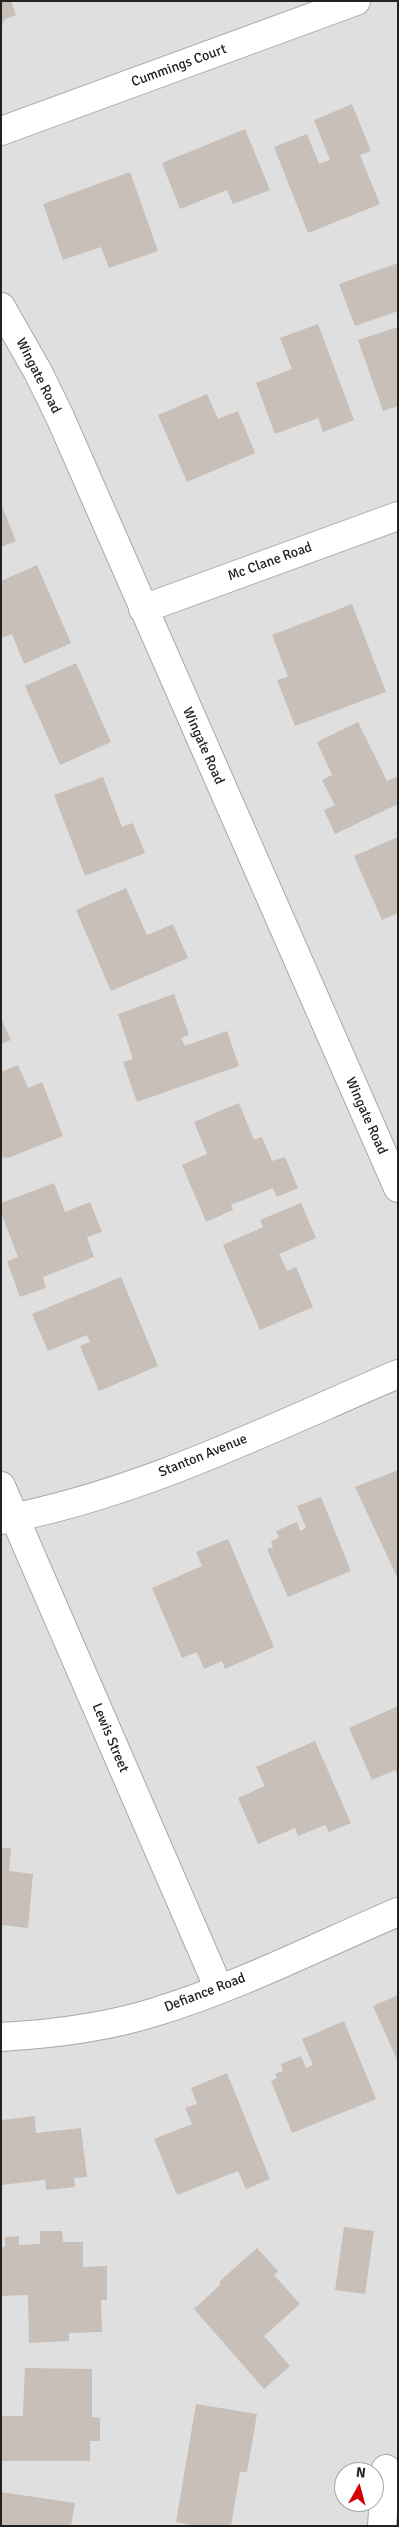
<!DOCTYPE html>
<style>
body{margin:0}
#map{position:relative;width:399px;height:2527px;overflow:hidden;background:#f2efe9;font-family:Signika,sans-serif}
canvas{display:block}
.frame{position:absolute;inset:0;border:2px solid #222;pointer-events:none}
.north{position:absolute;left:334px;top:2462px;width:50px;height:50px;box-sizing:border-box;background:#fff;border:1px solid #a7a7a7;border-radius:50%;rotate:7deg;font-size:14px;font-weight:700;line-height:20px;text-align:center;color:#222}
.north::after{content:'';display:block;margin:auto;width:18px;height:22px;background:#d40000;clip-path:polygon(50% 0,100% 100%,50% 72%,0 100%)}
</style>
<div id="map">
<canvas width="399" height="2527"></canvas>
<div class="frame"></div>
<div class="north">N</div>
</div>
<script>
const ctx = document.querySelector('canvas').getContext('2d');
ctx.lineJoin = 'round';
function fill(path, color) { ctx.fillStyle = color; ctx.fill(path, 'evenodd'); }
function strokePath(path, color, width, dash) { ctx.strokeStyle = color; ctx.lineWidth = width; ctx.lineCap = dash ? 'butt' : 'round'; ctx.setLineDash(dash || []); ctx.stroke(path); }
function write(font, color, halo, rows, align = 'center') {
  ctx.font = font + ' Signika,sans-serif'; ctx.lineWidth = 5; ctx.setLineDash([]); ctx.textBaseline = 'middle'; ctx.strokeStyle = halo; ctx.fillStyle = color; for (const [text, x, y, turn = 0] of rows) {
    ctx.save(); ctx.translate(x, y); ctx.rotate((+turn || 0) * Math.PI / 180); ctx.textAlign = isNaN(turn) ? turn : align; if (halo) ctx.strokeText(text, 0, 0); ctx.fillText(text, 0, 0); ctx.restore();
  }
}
fill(new Path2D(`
 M1,1H398V2526H1ZM344,2472H374V2502H344Z`), '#e0dfdf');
fill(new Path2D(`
 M1,1H11L16,15L5,19L1,27Z
 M352,104L371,151L360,155L380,204L308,233L274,147L307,134L319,164L330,160L314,120Z
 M245,129L270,190L233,204L227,190L180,209L162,163Z
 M130,172L158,251L109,268L101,247L63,260L43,204Z
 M398,263V311L355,326L339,284Z
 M318,324L354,420L323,432L318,418L275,434L256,383L292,369L280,338Z
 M398,327V406L383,411L358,340Z
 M207,394L218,419L238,411L255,453L187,482L158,415Z
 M1,504L16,541L1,547Z
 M37,565L71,643L24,664L12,634L1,638V581Z
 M352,604L386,692L295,726L277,680L288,677L272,635Z
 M76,663L111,742L60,765L25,686Z
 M358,722L387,781L398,776V804L335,834L324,810L335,805L322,780L332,775L317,742Z
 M103,777L122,827L133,823L145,853L85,876L54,795Z
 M398,837V913L382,920L354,856Z
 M126,888L147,935L173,924L188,958L111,991L76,910Z
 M174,994L189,1035L181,1038L185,1046L227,1031L239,1066L137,1102L123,1062L133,1059L118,1014Z
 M1,1018L11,1040L1,1044Z
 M18,1065L28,1088L42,1082L63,1136L8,1158L1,1157V1072Z
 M239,1103L254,1140L262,1137L272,1161L285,1157L298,1188L277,1197L273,1188L231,1205L233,1210L206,1222L182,1165L207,1154L194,1122Z
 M54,1183L65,1212L90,1202L102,1232L87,1237L94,1257L43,1277L46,1288L20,1297L7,1261L18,1257L1,1213V1203Z
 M301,1203L316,1238L279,1254L287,1271L296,1267L313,1307L260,1330L223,1245L263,1227L260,1220Z
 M121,1277L158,1366L99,1391L80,1346L90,1342L87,1335L48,1351L32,1314Z
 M398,1470V1579L355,1487Z
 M321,1497L351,1571L288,1597L267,1549L273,1547L271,1541L279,1538L276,1531L297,1522L300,1531L306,1528L297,1506Z
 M228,1539L274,1647L225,1669L222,1661L204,1669L197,1652L182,1658L152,1588L202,1566L196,1552Z
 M398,1706V1777L395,1770L372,1780L349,1728Z
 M315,1741L351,1823L329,1832L325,1825L298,1836L295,1828L258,1844L238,1798L265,1786L256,1767Z
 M1,1848H11L9,1871L33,1874L28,1928L1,1925Z
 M398,1995V2062L373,2006Z
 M344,2021L376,2099L292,2133L271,2081L277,2078L275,2074L283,2071L281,2064L301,2056L306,2068L313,2065L302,2039Z
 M227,2073L270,2179L246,2189L238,2171L177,2195L154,2139L192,2124L185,2108L197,2104L191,2088Z
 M35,2116L36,2133L81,2128L87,2177L74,2178L75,2187L46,2190L45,2180L1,2185V2120Z
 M344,2227L374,2231L365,2294L335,2290Z
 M40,2231H62L63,2242H83V2267L107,2266V2300H101L102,2332L69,2333V2341L29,2343L28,2295L1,2296V2247H5V2237L19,2236V2245L40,2244Z
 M257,2248L278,2271L274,2275L300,2304L264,2336L290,2366L264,2389L194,2309L221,2284L219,2282Z
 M25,2368L92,2369V2417L100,2418V2441H90V2461H1V2416H23Z
 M196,2404L257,2414L247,2472H240L231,2526H197L176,2522Z
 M1,2492L75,2503L71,2526H1Z`), '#c7bfb8');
const minor = new Path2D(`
 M1,131L356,1
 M1,307L38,372L60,417L398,1188
 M143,609L398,516
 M1,1486L219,1989
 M1,1520C140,1494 269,1429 398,1374
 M1,2037C53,2034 105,2028 155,2012C238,1987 318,1946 398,1912
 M382,2526L386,2469`);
strokePath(minor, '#a9a9a9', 30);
strokePath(minor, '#fff', 28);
write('14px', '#222', '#fff', [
 ["Cummings Court",179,66,-20],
 ["Wingate Road",38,376,63],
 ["Mc Clane Road",270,562,-20],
 ["Wingate Road",203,746,66],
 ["Wingate Road",366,1116,66],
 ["Stanton Avenue",203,1456,-22],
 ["Lewis Street",110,1738,67],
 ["Defiance Road",205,1993,-21]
]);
</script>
